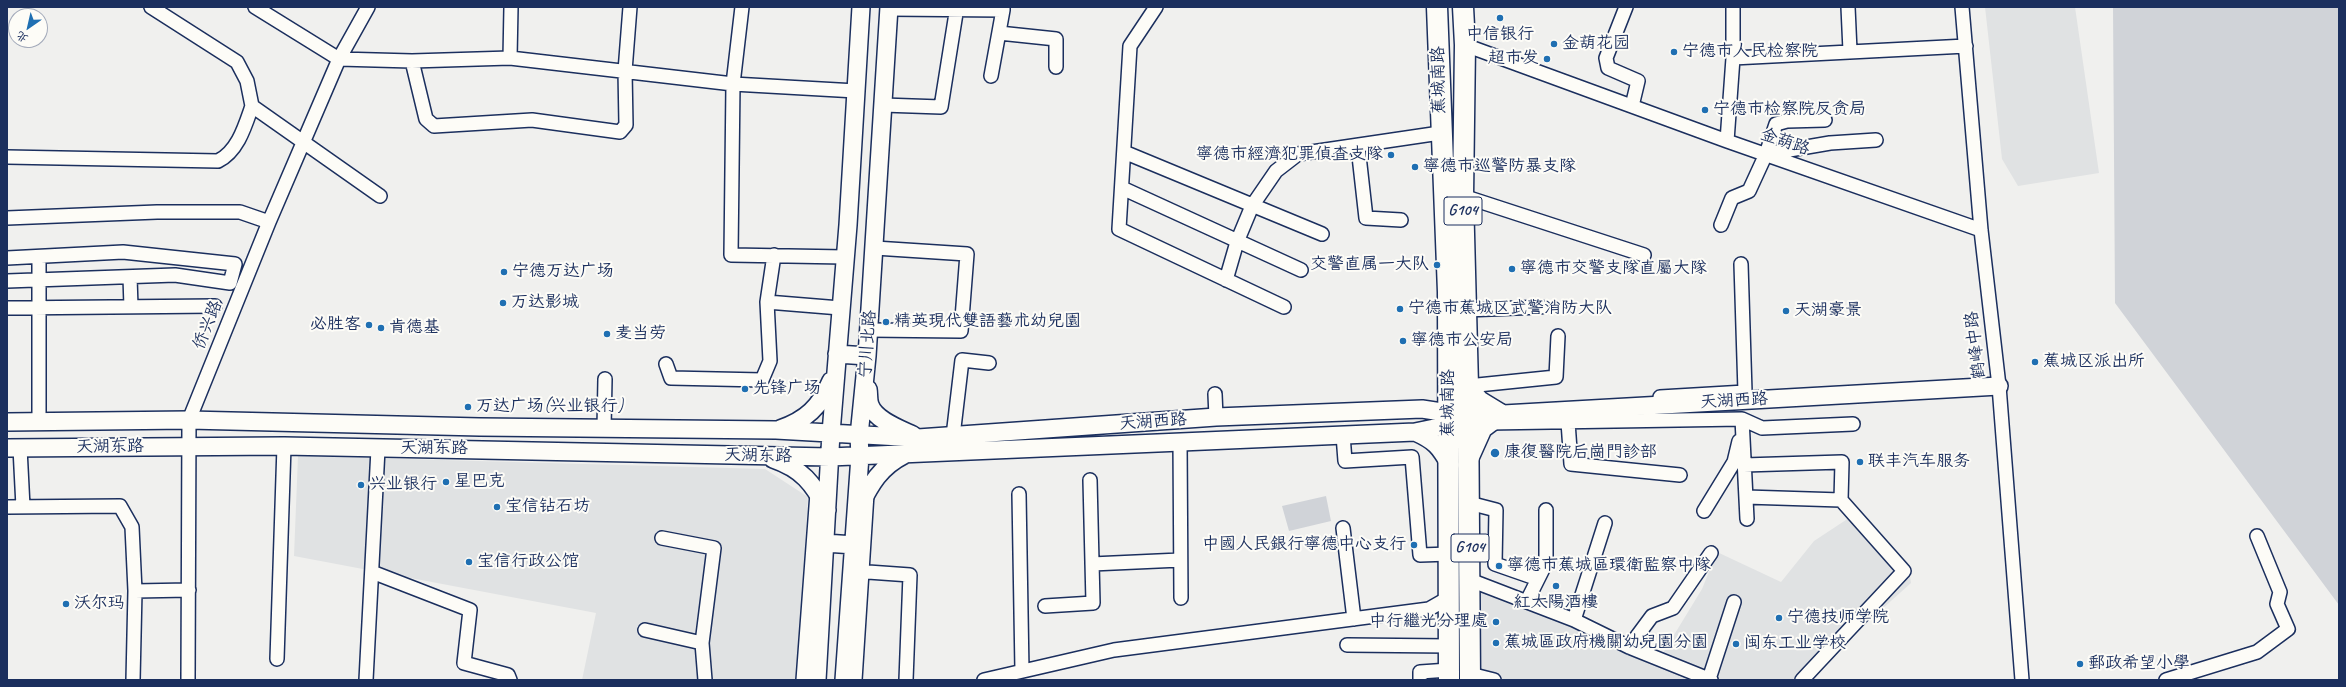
<!DOCTYPE html>
<meta charset="utf-8">
<style>
body{margin:0}
#map{position:relative;width:2346px;height:687px;overflow:hidden;background:#f0f0ee;font-family:Caveat,"LXGW WenKai TC",sans-serif}
canvas{display:block}
.frame{position:absolute;inset:0;border:8px solid #1b2f5e;pointer-events:none}
.north{position:absolute;left:8px;top:8px;width:40px;height:40px;box-sizing:border-box;background:#fdfcf7;border:1px solid #a3aaba;border-radius:50%;rotate:214deg;font-size:11px;font-weight:700;line-height:16px;text-align:center;color:#1b2f5e}
.north::after{content:'';display:block;margin:auto;width:14px;height:18px;background:#1f6fb2;clip-path:polygon(50% 0,100% 100%,50% 72%,0 100%)}
</style>
<div id="map">
<canvas width="2346" height="687"></canvas>
<div class="frame"></div>
<div class="north">北</div>
</div>
<script>
const ctx = document.querySelector('canvas').getContext('2d');
ctx.lineJoin = 'round';
function fill(path, color) { ctx.fillStyle = color; ctx.fill(path, 'evenodd'); }
function strokePath(path, color, width, dash) { ctx.strokeStyle = color; ctx.lineWidth = width; ctx.lineCap = dash ? 'butt' : 'round'; ctx.setLineDash(dash || []); ctx.stroke(path); }
function write(font, color, halo, rows, align = 'center') {
  ctx.font = font + ' Caveat,"LXGW WenKai TC",sans-serif'; ctx.lineWidth = 4; ctx.setLineDash([]); ctx.textBaseline = 'middle'; ctx.strokeStyle = halo; ctx.fillStyle = color; for (const [text, x, y, turn = 0] of rows) {
    ctx.save(); ctx.translate(x, y); ctx.rotate((+turn || 0) * Math.PI / 180); ctx.textAlign = isNaN(turn) ? turn : align; if (halo) ctx.strokeText(text, 0, 0); ctx.fillText(text, 0, 0); ctx.restore();
  }
}
fill(new Path2D(`
 M1985,7H2075L2099,173L2018,186L2002,159Z
 M298,456L765,469L808,497L797,680H582L596,613L294,556Z
 M1858,512L1908,563L1911,583L1803,680H1481V577L1629,647L1660,658L1702,589L1717,552L1781,582L1814,541Z`), '#e0e2e3');
fill(new Path2D(`
 M2113,7H2339V605L2115,303Z
 M1326,496L1331,521L1289,531L1282,506Z`), '#d0d3d8');
const minor = new Path2D(`
 M151,7L237,62L247,81L252,106L380,196
 M255,7L339,59L412,61L510,58L733,84L856,91
 M742,7L733,84L731,255L845,257
 M1156,7L1130,46L1119,229L1284,307
 M1626,7L1606,58L1608,68L1638,81L1632,106
 M1848,7L1850,51
 M1962,7L1981,230L1999,386L2022,680
 M889,9L1003,10V7
 M999,33L1056,39V67
 M1465,45L1727,141L1981,230
 M510,58L511,7
 M1733,58L1966,46
 M412,61L426,119L434,126L532,120L620,132L626,125L625,71L630,7
 M991,76L1003,10
 M883,105L941,107L957,7
 M1825,120L1787,121L1776,124L1766,154L1830,143L1876,140
 M1727,141L1733,58V7
 M1358,147L1366,218L1401,220
 M1124,152L1322,234
 M7,157L218,161C238,151 245,126 252,106
 M1122,188L1301,270
 M1463,196L1644,255
 M7,218L157,212H240L269,222
 M1721,225L1732,198L1749,191L1766,154
 M7,258L123,252L235,264L230,283L175,275L7,281
 M130,277L131,307
 M1226,280L1237,242L1252,206L1276,171L1298,154L1440,133
 M767,302L840,308
 M7,308L215,306
 M1466,310L1541,307
 M869,330L961,331L967,254L875,248
 M666,364L671,378L762,380L770,361L767,302L774,255
 M1468,386L1556,377L1558,336
 M1215,394L1216,417
 M1660,397L1745,392L1741,264
 M1742,419L1762,428L1853,424
 M39,421V257
 M1568,422L1571,464L1680,475
 M1488,423L1742,419L1747,519
 M604,428L605,379
 M1343,435L1345,461L1412,457L1420,555L1450,554
 M953,436L962,360L989,363
 M1180,442L1181,598
 M20,448L23,507
 M1744,465L1842,462L1841,500L1746,497
 M1019,494L1022,671
 M1469,503L1496,510L1495,564L1538,579
 M7,507L120,506L132,527L135,591L189,590
 M1704,511L1734,462L1739,441
 M1343,528L1354,619
 M662,538L714,548L702,643
 M1092,564L1180,560
 M854,571L910,575L906,680
 M372,572L470,610L464,663L508,675L510,680
 M1470,580L1574,620L1629,647L1711,680
 M1527,601L1546,563V510
 M1045,606L1093,603L1090,480
 M1574,620L1605,523
 M645,630L702,643L705,680
 M1347,645L1449,646
 M1629,647L1652,616L1673,608L1711,553
 M277,659L284,446
 M1470,674L1494,680
 M1709,679L1734,602
 M133,680L135,591
 M188,680L189,420L269,222L339,59L368,7
 M366,680L378,449
 M803,680L817,493
 M855,680L867,494
 M984,680L1114,650L1429,609L1450,597
 M1420,680V672L1449,670
 M1802,680L1904,571L1841,500
 M2166,680L2257,652L2288,629L2277,604L2280,592L2257,536`);
const major = new Path2D(`
 M837,354L867,356
 M1468,386L1480,400L1503,414
 M868,389C869,394 868,400 870,405C875,420 900,429 913,435
 M7,422L189,420L480,427L776,430L918,438L1216,417L1422,409L1468,416L1999,386
 M780,429C806,420 820,407 831,381
 M1415,432C1435,441 1439,446 1450,465
 M7,448L284,446L830,457L1415,432L1449,425L1460,420
 M1470,458L1483,429L1503,414
 M773,459C802,469 813,483 827,510
 M859,507C871,484 880,467 904,455
 M825,543L854,545
 M817,680L831,433L848,225L861,7
 M844,680L860,456L859,436L867,356L889,7`);
const highway = new Path2D(`
 M1437,7L1448,292L1449,680
 M1463,7L1465,45L1463,196L1468,386L1470,680`);
strokePath(minor, '#1b2f5e', 16);
strokePath(major, '#1b2f5e', 20);
strokePath(highway, '#1b2f5e', 23);
strokePath(minor, '#fdfcf7', 13);
strokePath(major, '#fdfcf7', 17);
strokePath(highway, '#fdfcf7', 20);
for (const [x, y, r, color] of [
 [1500,18,4,"#1f6fb2"],
 [1554,44,4,"#1f6fb2"],
 [1674,52,4,"#1f6fb2"],
 [1547,59,4,"#1f6fb2"],
 [1705,110,4,"#1f6fb2"],
 [1391,155,4,"#1f6fb2"],
 [1415,167,4,"#1f6fb2"],
 [1437,265,4,"#1f6fb2"],
 [1512,269,4,"#1f6fb2"],
 [504,272,4,"#1f6fb2"],
 [503,303,4,"#1f6fb2"],
 [1400,309,4,"#1f6fb2"],
 [1786,311,4,"#1f6fb2"],
 [886,322,4,"#1f6fb2"],
 [369,325,4,"#1f6fb2"],
 [381,328,4,"#1f6fb2"],
 [607,334,4,"#1f6fb2"],
 [1403,341,4,"#1f6fb2"],
 [2035,362,4,"#1f6fb2"],
 [745,389,4,"#1f6fb2"],
 [468,407,4,"#1f6fb2"],
 [1495,453,5,"#1f6fb2"],
 [1860,462,4,"#1f6fb2"],
 [446,482,4,"#1f6fb2"],
 [361,485,4,"#1f6fb2"],
 [497,507,4,"#1f6fb2"],
 [1414,545,4,"#1f6fb2"],
 [469,562,4,"#1f6fb2"],
 [1499,566,4,"#1f6fb2"],
 [1556,586,4,"#1f6fb2"],
 [66,604,4,"#1f6fb2"],
 [1779,618,4,"#1f6fb2"],
 [1496,622,4,"#1f6fb2"],
 [1496,643,4,"#1f6fb2"],
 [1736,644,4,"#1f6fb2"],
 [2080,664,4,"#1f6fb2"]
]) { const dot = new Path2D(); dot.arc(x, y, r, 0, 2 * Math.PI); ctx.fillStyle = color; ctx.fill(dot); strokePath(dot, '#fdfcf7', 1.5); }
for (const [x, y, w] of [
 [1463,211,38],
 [1470,548,38]
]) { const box = new Path2D(); box.roundRect(x - w / 2, y - 14, w, 28, 3); ctx.fillStyle = '#fdfcf7'; ctx.fill(box); strokePath(box, '#1b2f5e', 1); }
write('bold 16px', '#1b2f5e', null, [
 ["G104",1463,211],
 ["G104",1470,548]
]);
write('17px', '#1b2f5e', '#fdfcf7', [
 ["中信银行",1500,35,"center"],
 ["金葫花园",1562,44],
 ["宁德市人民检察院",1682,52],
 ["超市发",1539,59,"right"],
 ["宁德市检察院反贪局",1713,110],
 ["寧德市經濟犯罪偵查支隊",1383,155,"right"],
 ["寧德市巡警防暴支隊",1423,167],
 ["交警直属一大队",1429,265,"right"],
 ["寧德市交警支隊直屬大隊",1520,269],
 ["宁德万达广场",512,272],
 ["万达影城",511,303],
 ["宁德市蕉城区武警消防大队",1408,309],
 ["天湖豪景",1794,311],
 ["精英現代雙語藝朮幼兒園",894,322],
 ["必胜客",361,325,"right"],
 ["肯德基",389,328],
 ["麦当劳",615,334],
 ["寧德市公安局",1411,341],
 ["蕉城区派出所",2043,362],
 ["先锋广场",753,389],
 ["万达广场(兴业银行)",476,407],
 ["康復醫院后崗門診部",1504,453],
 ["联丰汽车服务",1868,462],
 ["星巴克",454,482],
 ["兴业银行",369,485],
 ["宝信钻石坊",505,507],
 ["中國人民銀行寧德中心支行",1406,545,"right"],
 ["宝信行政公馆",477,562],
 ["寧德市蕉城區環衛監察中隊",1507,566],
 ["紅太陽酒樓",1556,603,"center"],
 ["沃尔玛",74,604],
 ["宁德技师学院",1787,618],
 ["中行繼光分理處",1488,622,"right"],
 ["蕉城區政府機關幼兒園分園",1504,643],
 ["闽东工业学校",1744,644],
 ["郵政希望小學",2088,664]
], 'left');
write('17px', '#1b2f5e', '#fdfcf7', [
 ["蕉城南路",1439,80,-91],
 ["金葫路",1785,142,19],
 ["侨兴路",208,325,-68],
 ["宁川北路",868,344,-86],
 ["鹤峰中路",1976,345,-97],
 ["天湖西路",1734,401,-3],
 ["蕉城南路",1449,403,-90],
 ["天湖西路",1153,422,-4],
 ["天湖东路",110,447,-1],
 ["天湖东路",434,449],
 ["天湖东路",758,456,1]
]);
</script>
